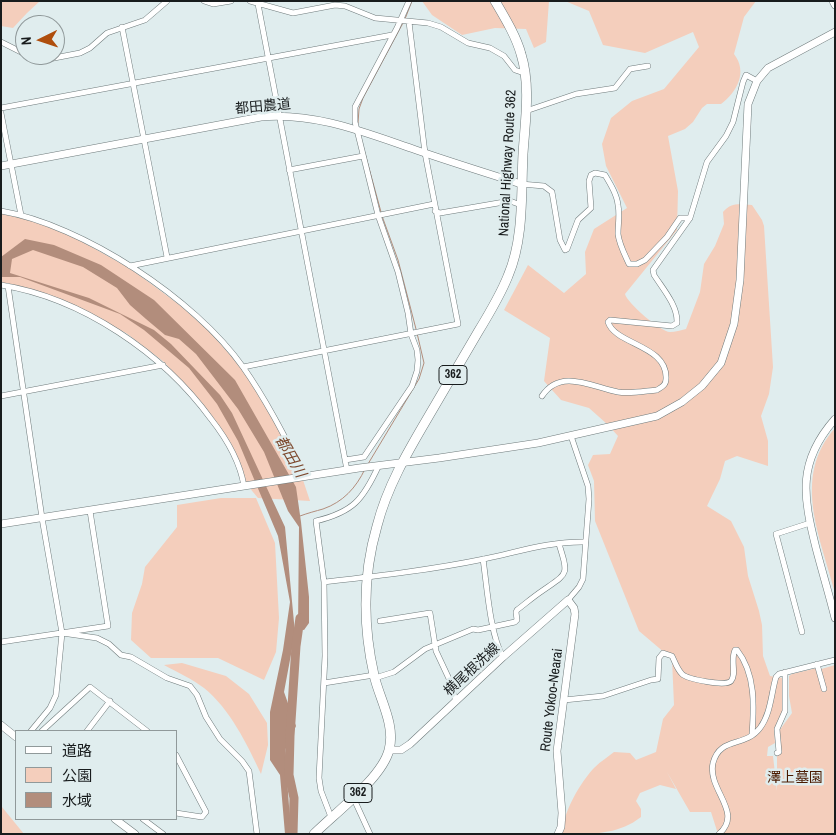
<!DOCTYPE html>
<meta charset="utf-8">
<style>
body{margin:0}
#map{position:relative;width:836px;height:835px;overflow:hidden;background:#e0edee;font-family:"Archivo Narrow","Noto Sans JP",sans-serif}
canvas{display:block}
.frame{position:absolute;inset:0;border:2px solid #181c1d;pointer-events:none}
.legend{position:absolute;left:15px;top:730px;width:162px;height:90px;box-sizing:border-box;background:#e0edee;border:1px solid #90999a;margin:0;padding:6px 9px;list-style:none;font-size:15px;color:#181c1d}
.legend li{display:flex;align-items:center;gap:10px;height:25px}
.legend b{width:25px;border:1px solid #90999a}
.north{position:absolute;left:15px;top:15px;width:50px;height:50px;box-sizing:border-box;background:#e0edee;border:1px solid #90999a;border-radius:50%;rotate:266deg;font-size:14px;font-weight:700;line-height:20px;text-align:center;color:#181c1d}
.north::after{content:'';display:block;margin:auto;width:18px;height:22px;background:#af4e0d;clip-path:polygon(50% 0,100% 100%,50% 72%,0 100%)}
</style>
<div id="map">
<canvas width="836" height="835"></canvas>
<div class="frame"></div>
<ul class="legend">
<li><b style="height:6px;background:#fff"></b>道路</li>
<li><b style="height:14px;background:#f4cebc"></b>公園</li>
<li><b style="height:14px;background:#b28d7c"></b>水域</li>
</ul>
<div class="north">N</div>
</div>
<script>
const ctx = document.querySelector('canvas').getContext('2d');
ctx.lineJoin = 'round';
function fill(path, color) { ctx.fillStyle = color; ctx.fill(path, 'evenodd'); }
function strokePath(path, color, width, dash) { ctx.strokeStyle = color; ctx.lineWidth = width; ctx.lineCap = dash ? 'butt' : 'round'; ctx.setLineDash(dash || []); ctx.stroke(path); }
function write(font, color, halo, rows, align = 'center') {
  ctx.font = font + ' "Archivo Narrow","Noto Sans JP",sans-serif'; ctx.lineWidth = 5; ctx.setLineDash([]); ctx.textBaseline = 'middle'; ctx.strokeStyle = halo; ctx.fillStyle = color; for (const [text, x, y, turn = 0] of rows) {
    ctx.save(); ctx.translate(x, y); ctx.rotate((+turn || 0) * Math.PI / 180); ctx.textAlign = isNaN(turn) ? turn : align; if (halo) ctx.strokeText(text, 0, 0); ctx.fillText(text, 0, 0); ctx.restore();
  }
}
fill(new Path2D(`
 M1,1H40L27,13L13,28L1,26Z
 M422,1H549L546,42L534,48L526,29L495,28L462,35L432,15Z
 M565,1H756L744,17L734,54C748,72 737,92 721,104H707L702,108L693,122L685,129L668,136L678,191L677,230L625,294C627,303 661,332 670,332C675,332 681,330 686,329L700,292L704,264L715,246L724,224L723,212C731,202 740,204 752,205L762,220L764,226L773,367L769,394L761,416L768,441V466L737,456L725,461L720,479L707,506L731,521L744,547L748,576L759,611L762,625L763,656L770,676L783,678V711L774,729L775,743L768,747L767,756H773L777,791V755L781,753L779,731L792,713L789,696V676L792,674L817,668L818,670L835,665V834H718L711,812H690L667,772L676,789L660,785L640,793L636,801L641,809V817C618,835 592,834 562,834C562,814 581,781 595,767C601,761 608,757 614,752L630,753L636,760L656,752L663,719L674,705L672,659L639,631L595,521L594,481L588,465L593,455L610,454L618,436L607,424L589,408L561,400L544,381L550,338L504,310L528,265L564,293L586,274L585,252L594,229L627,208L606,166L602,144L611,118L632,101L664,89L699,47L693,32L645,53L603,45L589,11Z
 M1,213L35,222L72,236L131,269L181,306L210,332L246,373L279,430L300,471L310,501L258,498L248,486L212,416L164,362L126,333L73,308L46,297L1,286Z
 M835,428V593C821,538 791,478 835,428Z
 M221,498H256L275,543L279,618L276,652L264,680L218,658H151L131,640L132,613L142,584L145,567L177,527V505Z
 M182,663L226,676L249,694L267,723L268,745L261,774C247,744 230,709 204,688C192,679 177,672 164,665Z
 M1,806L2,807L24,834H1Z`), '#f4cebc');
fill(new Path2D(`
 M25,239L54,245L101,265L154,300L235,380L296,487L301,522L309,597V623L304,630L298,629L299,527L288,511L264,452L238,409L196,354L179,339L165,335L146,319L130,305L117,288L83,267L33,250L12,259L10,273L89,298L154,330L171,344L220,395L232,413L285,527L295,633L284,692L296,726L285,750L291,834H285L280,775L270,760V712L283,650L290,602L278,536L238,441L217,404L189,368L144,330L120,314L20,277H1V257Z`), '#b28d7c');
strokePath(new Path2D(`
 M405,19L412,1
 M358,123L359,109L363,98L403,23
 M363,146L381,212
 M382,216L398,260L416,329
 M368,464L419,379L424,363L417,333
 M300,516C308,513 316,511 323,509C343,502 356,488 365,469`), '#b28d7c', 1);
strokePath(new Path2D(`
 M293,834L294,798L289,775L290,736L296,646L300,618`), '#b28d7c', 9);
const street = new Path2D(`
 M204,1L213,4L231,1
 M250,1L293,13L335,5L345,6L375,18L428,23L441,27L468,43L490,48L504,56L515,70L524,73
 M258,4L347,470
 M122,27L167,257
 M1,42L25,54
 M28,55L34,58L49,59L80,53L90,48L107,33L145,20L167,1
 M1,108L392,35
 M526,111L576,94L615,88L630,69L648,66
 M1,113L21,215
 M289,170L363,156
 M521,184L544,186L552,192L560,240L565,250L567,249L578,220L591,208L589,181L591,175L595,173L605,175C611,185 617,195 618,205C620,215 618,224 618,234C619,244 625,255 629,264H637L645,260L667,237L680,218H690
 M1,211C83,225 195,299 243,367C267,401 286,439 305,476
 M435,211L440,213L510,201L521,205
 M130,266L434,204
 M1,285C82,298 163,353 211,419C226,438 240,462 244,486
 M8,286L42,518L62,633L56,695L50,708L31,731
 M243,367L458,324L425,153L409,22
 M1,396L163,365
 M542,396C561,367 594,388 618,392C630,394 645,391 657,390C662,387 666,385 666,379C668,345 615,345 608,322L610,320L672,326L677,323C678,306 663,289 654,275L653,270L690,218L707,162L726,136L733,122L743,82L746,75L757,81
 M345,460L364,457L412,386L417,371L418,360L417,350L411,334L408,313L398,272L378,215L355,122V107L397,28L409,1
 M483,559C487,586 490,635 503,657
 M324,582C377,576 431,570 484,559C518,552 551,541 586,542
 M568,600L579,587L583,579L589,499L588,486L571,436
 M380,621L430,613L436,651L451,683L456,702
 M802,632L776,534L810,523
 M62,633L97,638L109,644L121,655L131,657L167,678L190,686L197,695L206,717L220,739L242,761L249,771L257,834
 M1,642L108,626L90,511
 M817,664L824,689
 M375,678L394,672L425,649L473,629L478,630L515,622L517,620L516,612L517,610C525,604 533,597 542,591C568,573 569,576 559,544
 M324,683L374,675
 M564,700L603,696L651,680L658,679L659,658L663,653L672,656C675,662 677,669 682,674C687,679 726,687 731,681C737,674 730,660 735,650H737C756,674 754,707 752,735
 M42,731L90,687L147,731
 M87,731L110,701
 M777,753L779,752L777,729L785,711V672
 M176,755L206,812L202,817L176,813
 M353,797L370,834
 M331,817L321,791L319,778L325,656L324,582L316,521C353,512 363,500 379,465
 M143,819L163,834
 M719,834C744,812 707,790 713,763C720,736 745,748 760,728C771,713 771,694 776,677L779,674L835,660`);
const secondary = new Path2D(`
 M833,1L835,5
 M1,166L261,117C315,112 366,133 416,150C451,162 486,173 521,184
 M835,419C797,462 803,496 816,548C822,571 829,594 835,618
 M1,524L359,468L439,458L538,443L657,416L682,402L702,386L721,363L734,324L740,280L748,104L757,81L768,68L835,32
 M1,725L16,737
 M390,750H401L410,744L503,657L568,600L574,608L575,614L557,751L562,813L561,827L558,834
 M115,819L135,834`);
const highway = new Path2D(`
 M314,834C335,813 382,778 389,750C396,725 379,698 374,675C363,626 363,574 377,526C387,487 407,453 427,419C444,390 461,361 478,332C489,314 500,296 508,276C524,239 521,194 523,154C525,122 531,86 521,54C516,36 505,18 495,1`);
strokePath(street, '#6f7b7c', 6);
strokePath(secondary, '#6f7b7c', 8);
strokePath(highway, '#6f7b7c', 10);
strokePath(street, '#fff', 5);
strokePath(secondary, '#fff', 7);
strokePath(highway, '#fff', 9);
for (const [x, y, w] of [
 [453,375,28],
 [358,793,28]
]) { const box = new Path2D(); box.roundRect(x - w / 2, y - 9.5, w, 19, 4); ctx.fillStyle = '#e0edee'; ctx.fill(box); strokePath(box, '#181c1d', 1); }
write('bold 12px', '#181c1d', null, [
 ["362",453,375],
 ["362",358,793]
]);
write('14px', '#181c1d', '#e0edee', [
 ["都田農道",263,107,-5],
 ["National Highway Route 362",508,163,-87],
 ["横尾根洗線",472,670,-43],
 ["Route Yokoo-Nearai",552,700,-83]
]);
write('14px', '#4a1b00', '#e0edee', [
 ["澤上墓園",795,778]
]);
write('italic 15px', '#7c482d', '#e0edee', [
 ["都田川",290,457,60]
]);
</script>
